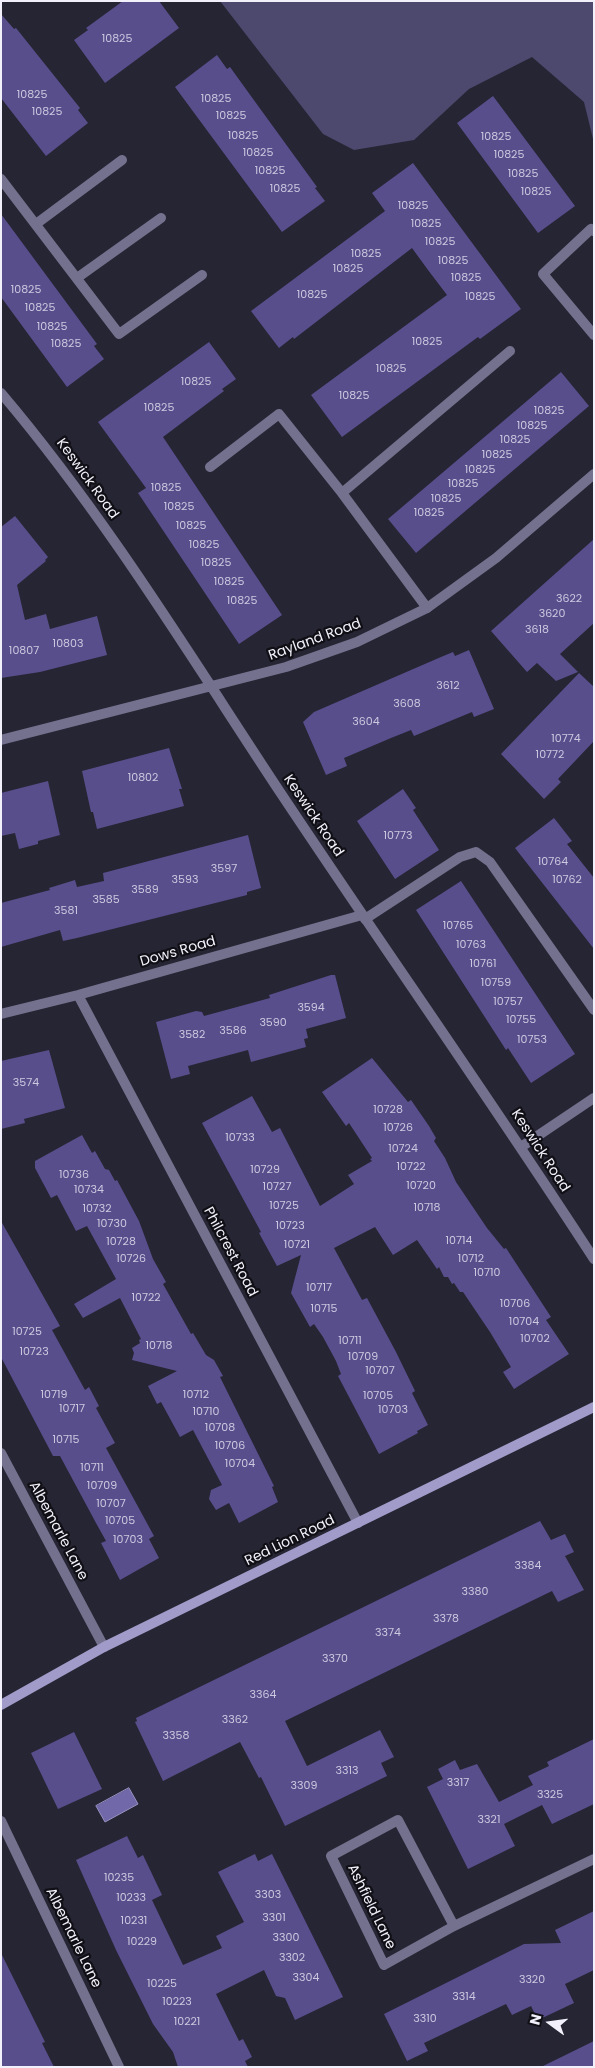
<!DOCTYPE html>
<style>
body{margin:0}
#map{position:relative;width:595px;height:2068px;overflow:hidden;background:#262533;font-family:Poppins,sans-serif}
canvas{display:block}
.frame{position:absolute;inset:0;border:2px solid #f2f1fb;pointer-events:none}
.north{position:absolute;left:525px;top:1998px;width:50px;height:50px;-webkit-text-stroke:4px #100f15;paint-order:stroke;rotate:284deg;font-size:14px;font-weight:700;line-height:20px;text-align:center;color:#f2f1fb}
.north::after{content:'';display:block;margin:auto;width:18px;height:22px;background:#f2f1fb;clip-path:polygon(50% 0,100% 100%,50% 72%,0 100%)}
</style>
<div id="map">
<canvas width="595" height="2068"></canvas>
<div class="frame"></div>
<div class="north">N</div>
</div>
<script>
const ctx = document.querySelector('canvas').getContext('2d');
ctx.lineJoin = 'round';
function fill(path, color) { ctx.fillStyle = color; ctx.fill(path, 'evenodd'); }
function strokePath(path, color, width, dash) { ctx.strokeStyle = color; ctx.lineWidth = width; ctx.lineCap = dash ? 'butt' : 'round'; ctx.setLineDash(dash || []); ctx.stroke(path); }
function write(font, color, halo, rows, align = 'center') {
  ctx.font = font + ' Poppins,sans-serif'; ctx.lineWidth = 4.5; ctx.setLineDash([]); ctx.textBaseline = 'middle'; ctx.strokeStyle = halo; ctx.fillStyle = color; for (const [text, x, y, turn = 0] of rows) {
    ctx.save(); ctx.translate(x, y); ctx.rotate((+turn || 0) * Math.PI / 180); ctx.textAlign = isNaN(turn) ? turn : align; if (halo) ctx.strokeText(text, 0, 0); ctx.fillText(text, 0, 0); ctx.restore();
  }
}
fill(new Path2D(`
 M220,1H594V143L584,102L532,57L469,89L414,140L354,150L323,134Z`), '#4d486e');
const water = new Path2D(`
 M129,1788L138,1804L105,1822L96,1806Z`);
fill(water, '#7168a9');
strokePath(water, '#9891c2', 1);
fill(new Path2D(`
 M123,1H159L179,28L105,83L74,40L88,30L86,28Z
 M1,14L14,29L16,28L80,108L78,110L88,123L46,156L1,98Z
 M217,55L227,69L230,67L256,103L317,187L315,188L325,201L282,232L175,87Z
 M493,96L575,206L538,233L457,123Z
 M413,163L521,309L480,339L478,337L342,437L311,395L447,295L428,270L412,248L294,339L293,337L279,348L251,311L385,211L372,193Z
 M1,214L97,344L94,346L104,359L67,387L1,297Z
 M209,342L236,379L222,389L224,391L163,437L282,615L239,644L138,493L146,488L98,422Z
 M561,372L589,406L416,553L388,519Z
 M15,516L48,557L45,560L46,561L17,585L25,620L46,614L50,629L97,616L107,655L40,672L1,678V527Z
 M594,539V623L560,654L578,672L556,681L537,663L527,672L491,631Z
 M469,650L494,709L474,717L472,712L414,736L411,730L391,738L344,758L347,766L326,775L303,722L314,712L441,657L453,652L455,656Z
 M579,673L594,687V741L558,779L561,782L544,799L501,754Z
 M169,748L182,789H179L184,806L97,829L93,812H91L82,771Z
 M48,781L60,835L38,841V844L19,849L15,833L1,836V793Z
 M403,789L416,808L413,810L439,850L395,879L357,821Z
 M554,818L572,841L567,844L594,878V949L515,848Z
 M248,835L261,888L247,892V895L77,938L63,941L60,930L1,947V903L50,890L49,888L75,880L77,887L104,881L103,873Z
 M461,881L575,1054L531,1083L508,1048L506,1050L416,910Z
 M331,975H335L346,1018L306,1029L308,1038L304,1039L306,1047L251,1062L248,1050L188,1066L190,1074L171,1079L156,1022L196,1011L202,1012L204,1016L270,998L269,995Z
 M49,1050L65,1108L24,1119L25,1123L1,1129V1061Z
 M372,1058L408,1102L411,1100L429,1126L436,1138L434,1141L445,1158L456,1182L487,1228L504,1249L506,1248L551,1317L546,1320L569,1354L514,1389L503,1372L511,1367L490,1332L463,1292H460L454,1283L452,1284L448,1277H444L439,1267L437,1269L417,1240L393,1255L375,1227L334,1248L362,1300L367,1298L396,1352L415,1391L412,1393L428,1425L417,1431L418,1433L379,1454L338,1376L341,1374L336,1361L323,1337L314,1324L310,1327L291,1293L301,1255L277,1266L259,1233L261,1232L202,1123L252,1096L272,1132L280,1128L320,1206L354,1184L348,1175L372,1161L370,1159L372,1158L349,1123L346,1126L322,1092Z
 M82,1135L92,1153L95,1151L105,1169L109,1170L115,1181L117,1180L139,1221L153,1259L166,1282L163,1284L191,1334L193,1333L206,1355L214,1360L223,1376L220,1377L274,1486L272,1487L278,1502L239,1523L229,1503L216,1510L209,1499L211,1490L222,1485L193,1430L180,1437L161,1402L157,1404L148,1386L177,1371L132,1360L134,1353L132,1348L140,1343L139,1340L141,1339L120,1298L83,1318L74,1304L116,1279L87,1226L76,1231L57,1195L51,1198L35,1168V1161Z
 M1,1221L60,1326L52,1330L85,1390L89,1387L99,1406L96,1408L115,1443L106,1448L154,1536L149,1539L159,1558L120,1580L101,1543L106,1541L96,1523L60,1456H53L1,1357Z
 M540,1521L551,1540L565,1534L574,1552L565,1556L584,1590L558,1602L552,1591L285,1721L307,1766L380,1730L394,1757L381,1763L387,1776L285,1826L261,1777L259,1778L240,1742L163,1781L135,1722L137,1721L136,1718Z
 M74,1732L102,1789L58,1809L31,1753Z
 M594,1739V1804L552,1824L542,1805L504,1824L515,1846L468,1869L427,1787L443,1779L438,1769L455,1760L460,1770L477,1764L499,1802L533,1785L528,1776L549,1766L547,1762Z
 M127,1836L138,1858L143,1855L162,1895L152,1900L183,1965L222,1948L216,1936L244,1922L218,1872L255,1854L258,1861L272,1854L343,1997L295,2020L285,1998L276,1996L264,1970L216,1994L239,2041L243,2039L252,2057L245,2061L248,2067H178L173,2052L153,2024L116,1950L76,1860Z
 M594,1911V1970L565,1984L574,2003L538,2020L531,2006L512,2015L506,2004L424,2043L428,2051L407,2061L384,2014L524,1944L561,1943L555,1930Z
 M1,1953L45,2042L42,2043L54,2067H1Z
 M594,2041V2067H541Z`), '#584e8c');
strokePath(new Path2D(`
 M1,179L119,334L202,275
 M36,224L122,160
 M594,231L591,229L543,274L594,335
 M77,278L161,218
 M210,467L279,414L342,493
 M427,608L342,493L510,351
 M365,919L460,857L476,852L490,862L594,1010`), '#74718e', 10);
strokePath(new Path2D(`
 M1,393C107,518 192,659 282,795C385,950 493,1103 594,1259
 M1,740L286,667L357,642L427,608L496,558L594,474
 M78,995L358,1523
 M1,1014L78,995L362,915
 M521,1147L594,1098
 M1,1453L104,1647
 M1,1821L119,2067
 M454,1926L398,1820L331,1856L384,1965L454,1926L594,1859`), '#74718e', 10);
strokePath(new Path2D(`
 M1,1705L104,1647L594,1407`), '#a09bc9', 10);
write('11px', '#ccc8df', null, [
 ["10825",117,39],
 ["10825",32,95],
 ["10825",216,99],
 ["10825",47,112],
 ["10825",231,116],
 ["10825",243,136],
 ["10825",496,137],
 ["10825",258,153],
 ["10825",509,155],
 ["10825",270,171],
 ["10825",523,174],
 ["10825",285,189],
 ["10825",536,192],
 ["10825",413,206],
 ["10825",426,224],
 ["10825",440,242],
 ["10825",366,254],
 ["10825",453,261],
 ["10825",348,269],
 ["10825",466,278],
 ["10825",26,290],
 ["10825",312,295],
 ["10825",480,297],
 ["10825",40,308],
 ["10825",52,327],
 ["10825",427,342],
 ["10825",66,344],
 ["10825",391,369],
 ["10825",196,382],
 ["10825",354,396],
 ["10825",159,408],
 ["10825",549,411],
 ["10825",532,426],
 ["10825",515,440],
 ["10825",497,455],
 ["10825",480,470],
 ["10825",463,484],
 ["10825",166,488],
 ["10825",446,499],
 ["10825",179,507],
 ["10825",429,513],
 ["10825",191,526],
 ["10825",204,545],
 ["10825",216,563],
 ["10825",229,582],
 ["3622",569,599],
 ["10825",242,601],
 ["3620",552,614],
 ["3618",537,630],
 ["10803",68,644],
 ["10807",24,651],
 ["3612",448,686],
 ["3608",407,704],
 ["3604",366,722],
 ["10774",566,739],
 ["10772",550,755],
 ["10802",143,778],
 ["10773",398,836],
 ["10764",553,862],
 ["3597",224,869],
 ["3593",185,880],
 ["10762",567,880],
 ["3589",145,890],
 ["3585",106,900],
 ["3581",66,911],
 ["10765",458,926],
 ["10763",471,945],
 ["10761",483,964],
 ["10759",496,983],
 ["10757",508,1002],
 ["3594",311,1008],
 ["10755",521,1020],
 ["3590",273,1023],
 ["3586",233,1031],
 ["3582",192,1035],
 ["10753",532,1040],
 ["3574",26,1083],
 ["10728",388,1110],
 ["10726",398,1128],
 ["10733",240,1138],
 ["10724",403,1149],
 ["10722",411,1167],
 ["10729",265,1170],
 ["10736",74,1175],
 ["10720",421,1186],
 ["10727",277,1187],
 ["10734",89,1190],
 ["10725",284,1206],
 ["10718",427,1208],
 ["10732",97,1209],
 ["10730",112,1224],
 ["10723",290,1226],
 ["10714",459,1241],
 ["10728",121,1242],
 ["10721",297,1245],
 ["10726",131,1259],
 ["10712",471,1259],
 ["10710",487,1273],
 ["10717",319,1288],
 ["10722",146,1298],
 ["10706",515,1304],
 ["10715",324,1309],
 ["10704",524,1322],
 ["10725",27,1332],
 ["10702",535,1339],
 ["10711",350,1341],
 ["10718",159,1346],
 ["10723",34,1352],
 ["10709",363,1357],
 ["10707",380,1371],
 ["10719",54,1395],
 ["10712",196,1395],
 ["10705",378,1396],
 ["10717",72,1409],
 ["10703",393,1410],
 ["10710",206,1412],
 ["10708",220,1428],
 ["10715",66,1440],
 ["10706",230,1446],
 ["10704",240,1464],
 ["10711",92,1468],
 ["10709",102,1486],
 ["10707",111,1504],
 ["10705",120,1521],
 ["10703",128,1540],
 ["3384",528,1566],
 ["3380",475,1592],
 ["3378",446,1619],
 ["3374",388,1633],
 ["3370",335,1659],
 ["3364",263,1695],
 ["3362",235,1720],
 ["3358",176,1736],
 ["3313",347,1771],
 ["3317",458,1783],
 ["3309",304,1786],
 ["3325",550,1795],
 ["3321",489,1820],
 ["10235",119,1878],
 ["3303",268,1895],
 ["10233",131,1898],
 ["3301",274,1918],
 ["10231",134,1921],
 ["3300",286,1938],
 ["10229",142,1942],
 ["3302",292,1958],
 ["3304",306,1978],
 ["3320",532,1980],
 ["10225",162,1984],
 ["3314",464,1997],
 ["10223",177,2002],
 ["3310",425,2019],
 ["10221",187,2022]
]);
write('14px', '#f2f1fb', '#100f15', [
 ["Keswick Road",87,479,54],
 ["Rayland Road",315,640,-20],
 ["Keswick Road",313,816,56],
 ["Dows Road",178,952,-16],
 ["Keswick Road",540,1151,57],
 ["Philcrest Road",230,1252,62],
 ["Albemarle Lane",58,1531,62],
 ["Red Lion Road",290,1541,-26],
 ["Ashfield Lane",371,1907,64],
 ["Albemarle Lane",73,1938,64]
]);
</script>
